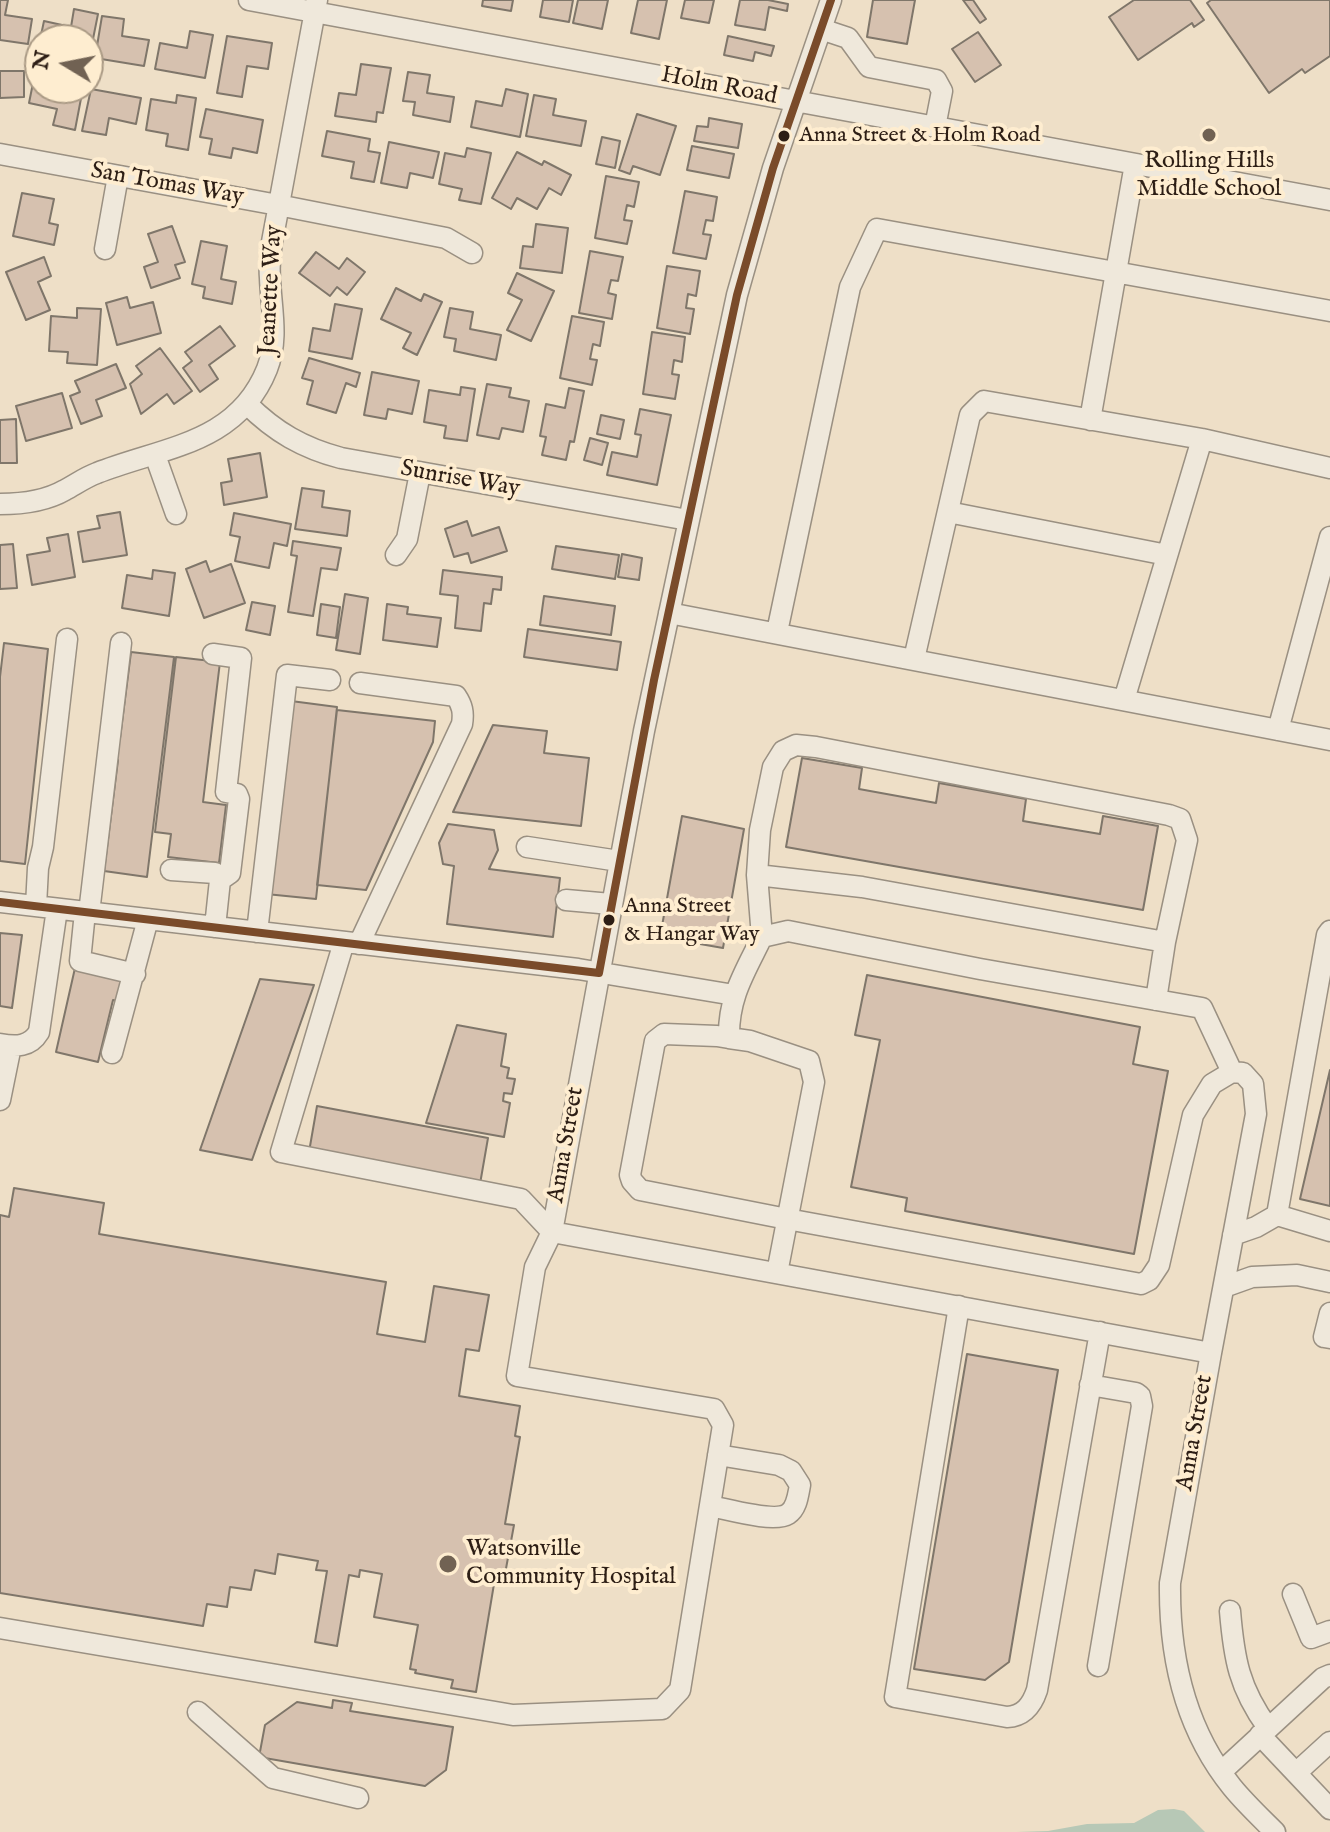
<!DOCTYPE html>
<style>
body{margin:0}
#map{position:relative;width:1330px;height:1832px;overflow:hidden;background:#eedfc7;font-family:"IM FELL English",serif}
canvas{display:block}
.north{position:absolute;left:24px;top:24px;width:80px;height:80px;box-sizing:border-box;background:#feedd0;border:2px solid #aa9a85;border-radius:50%;rotate:280deg;font-size:22px;font-weight:700;line-height:32px;text-align:center;color:#2d1e15}
.north::after{content:'';display:block;margin:auto;width:28px;height:36px;background:#716253;clip-path:polygon(50% 0,100% 100%,50% 72%,0 100%)}
</style>
<div id="map">
<canvas width="1330" height="1832"></canvas>
<div class="north">N</div>
</div>
<script>
const ctx = document.querySelector('canvas').getContext('2d');
ctx.lineJoin = 'round';
function fill(path, color) { ctx.fillStyle = color; ctx.fill(path, 'evenodd'); }
function strokePath(path, color, width, dash) { ctx.strokeStyle = color; ctx.lineWidth = width; ctx.lineCap = dash ? 'butt' : 'round'; ctx.setLineDash(dash || []); ctx.stroke(path); }
function write(font, color, halo, rows, align = 'center') {
  ctx.font = font + ' "IM FELL English",serif'; ctx.lineWidth = 8; ctx.setLineDash([]); ctx.textBaseline = 'middle'; ctx.strokeStyle = halo; ctx.fillStyle = color; for (const [text, x, y, turn = 0] of rows) {
    ctx.save(); ctx.translate(x, y); ctx.rotate((+turn || 0) * Math.PI / 180); ctx.textAlign = isNaN(turn) ? turn : align; if (halo) ctx.strokeText(text, 0, 0); ctx.fillText(text, 0, 0); ctx.restore();
  }
}
fill(new Path2D(`
 M1174,1809L1184,1811L1205,1832H1017L1048,1831L1087,1824L1134,1823L1158,1810Z`), '#b7c8b6');
const building = new Path2D(`
 M0,0H8L5,15L32,19L28,44L0,40Z
 M483,0H513L511,11L482,6Z
 M543,0H573L569,22L540,17Z
 M578,0H608L602,29L573,23Z
 M638,0H667L659,39L631,33Z
 M685,0H714L709,23L681,18Z
 M740,0H768L788,4L787,11L769,7L765,30L735,25Z
 M873,0H915L907,44L867,37Z
 M963,0H973L986,19L980,23Z
 M1134,0H1190L1204,20L1194,27L1192,23L1138,60L1109,17Z
 M1211,0H1330V56L1305,73L1302,69L1269,93L1207,3Z
 M74,9L98,14L92,44L88,43V40H40L44,21L71,27Z
 M102,16L124,19L122,36L149,40L144,66L95,58Z
 M190,31L213,35L205,78L155,69L160,43L187,48Z
 M978,32L1001,65L975,82L952,49Z
 M227,36L272,43L268,69L247,66L242,97L217,93Z
 M728,36L774,46L771,56L755,52L753,61L724,55Z
 M361,64L391,68L383,113L377,112L376,122L335,116L339,93L356,95Z
 M0,71H24V97L0,98Z
 M408,72L430,75L427,93L454,97L450,122L413,115L415,102L403,101Z
 M34,78L40,79V88H83L75,130L53,125L57,109L29,103Z
 M91,89L141,98L136,124L109,118L106,135L82,131Z
 M506,89L528,94L520,137L471,127L476,101L502,106Z
 M177,95L196,98L188,150L166,146L168,134L146,130L151,99L176,103Z
 M534,95L556,99L553,115L586,121L581,146L526,136Z
 M206,109L263,120L257,153L233,148L231,158L209,154L212,139L200,137Z
 M637,114L676,126L660,175L633,166L630,174L619,170Z
 M709,118L742,124L738,148L694,141L697,126L708,127Z
 M327,131L370,139L368,151L380,153L374,182L351,178L354,162L322,156Z
 M602,137L620,141L615,168L596,164Z
 M389,142L439,152L433,178L410,173L407,188L381,183Z
 M692,146L734,154L729,178L687,170Z
 M467,148L491,153L481,204L459,200L462,189L439,184L445,153L465,157Z
 M517,152L542,165L544,161L571,175L561,195L549,188L537,209L517,198L511,209L492,198Z
 M606,176L639,182L634,207L627,205L624,220L632,221L627,244L595,238Z
 M685,191L717,197L713,221L706,220L703,234L711,235L706,259L673,253Z
 M22,193L54,199L49,223L58,225L54,245L13,236Z
 M536,224L568,228L562,273L520,268L523,246L533,247Z
 M172,226L185,262L175,265L180,278L151,288L144,267L158,262L148,234Z
 M201,241L227,246L221,279L236,282L232,304L203,298L205,287L192,284Z
 M590,251L623,257L618,281L611,280L608,293L616,295L612,319L579,313Z
 M316,252L339,269L347,258L365,272L347,295L337,287L330,296L299,273Z
 M44,257L51,276L38,282L50,310L26,320L6,272Z
 M667,266L700,271L696,296L688,294L686,308L694,309L690,334L657,328Z
 M517,273L554,291L531,341L507,330L522,300L508,293Z
 M396,288L421,301L424,294L442,302L417,355L403,348L411,333L381,319Z
 M127,297L130,308L153,302L161,333L117,345L106,303Z
 M335,304L362,309L352,359L309,351L313,328L330,331Z
 M77,308L101,309L97,365L67,363L68,352L49,351L51,316L77,318Z
 M450,308L473,312L470,329L501,335L496,360L454,351L456,339L444,337Z
 M572,316L604,322L600,346L593,344L590,359L597,360L592,385L560,378Z
 M220,326L235,346L209,365L218,379L200,392L183,368L192,361L185,352Z
 M652,332L685,337L682,362L674,360L672,374L679,375L675,399L643,394Z
 M160,348L192,391L174,404L167,394L141,414L130,384L142,374L136,366Z
 M309,358L360,373L356,387L346,383L336,413L307,404L313,381L302,378Z
 M116,364L126,388L96,400L102,416L81,424L70,396L80,392L75,381Z
 M372,372L419,381L412,414L388,409L386,419L364,415Z
 M487,384L511,388L509,397L529,401L523,432L502,428L499,439L477,435Z
 M461,387L475,389L467,441L444,438L446,426L424,422L429,390L460,395Z
 M569,388L584,391L574,442L570,441L566,460L542,455L546,437L540,436L546,404L565,408Z
 M62,393L72,428L26,441L16,406Z
 M640,409L671,415L657,485L607,475L612,452L637,457L641,435L635,434Z
 M601,415L624,420L620,439L597,434Z
 M16,419L17,463H0V420Z
 M590,438L608,443L602,465L584,460Z
 M260,453L267,497L224,505L221,483L232,481L228,459Z
 M302,488L324,491L322,507L350,511L347,536L295,529Z
 M120,512L127,555L83,562L78,532L100,528L97,516Z
 M234,513L291,524L287,546L274,543L269,568L235,561L240,537L230,535Z
 M467,521L472,536L499,527L507,551L471,563L468,553L454,557L445,529Z
 M68,534L75,577L32,585L27,555L50,551L47,538Z
 M293,541L341,548L337,570L321,568L313,616L288,612L297,556L291,555Z
 M13,544L17,588L0,589V545Z
 M556,546L619,555L615,579L552,569Z
 M622,554L642,558L639,580L618,577Z
 M206,561L210,572L231,564L245,603L204,618L186,569Z
 M153,570L175,573L169,616L122,608L127,575L152,579Z
 M443,570L502,577L501,590L493,589L491,604L484,603L481,631L455,628L458,596L440,594Z
 M345,594L368,598L360,654L336,650Z
 M544,596L615,606L611,635L540,625Z
 M252,602L275,606L270,635L246,630Z
 M321,604L340,607L336,638L317,635Z
 M387,604L408,607L407,614L441,618L437,647L383,640Z
 M528,629L621,642L617,670L524,657Z
 M4,643L48,649L25,864L0,861V677Z
 M131,652L174,657L147,877L104,871L118,760H115L118,738H120Z
 M176,657L220,662L203,802L226,805L219,863L168,857L171,834L155,832Z
 M291,701L337,707L316,899L266,894Z
 M337,710L435,721L433,742L366,890L317,885Z
 M493,725L547,731L544,753L589,758L581,826L453,812Z
 M802,758L862,768L859,789L936,803L939,783L1026,799L1023,821L1100,834L1103,816L1158,826L1143,910L786,847Z
 M682,816L744,829L723,948L660,937Z
 M448,824L494,830L498,850L489,869L560,878L553,937L447,924L454,866L443,864L439,843Z
 M0,933L22,935L12,1008L0,1006Z
 M75,968L124,978L118,1001L113,1000L98,1062L56,1052Z
 M867,975L1140,1027L1133,1064L1168,1071L1134,1254L905,1211L907,1198L851,1187L880,1040L855,1035Z
 M260,979L314,985L252,1160L200,1150Z
 M457,1025L506,1034L501,1066L509,1068L507,1078L515,1079L512,1094L504,1093L503,1101L510,1103L504,1137L426,1123Z
 M1330,1070V1206L1300,1199Z
 M317,1106L488,1138L480,1184L309,1152Z
 M14,1188L104,1203L99,1234L386,1282L377,1334L425,1342L434,1286L489,1295L479,1351L466,1349L459,1396L520,1406L515,1436L520,1437L505,1524L514,1525L505,1574L496,1572L476,1692L451,1688L453,1680L415,1673L416,1670L410,1669L418,1625L374,1617L382,1574L360,1570L359,1577L349,1575L337,1646L315,1642L327,1571L316,1570L318,1561L278,1554L275,1574L255,1570L251,1590L230,1587L227,1607L207,1604L203,1626L0,1593V1215L9,1217Z
 M967,1354L1058,1370L1009,1662L985,1680L914,1669Z
 M333,1700L352,1703L350,1711L453,1727L446,1770L425,1786L259,1757L265,1725L297,1702L332,1708Z`);
fill(building, '#d6c1af');
strokePath(building, '#7f766a', 2);
const minor = new Path2D(`
 M249,0L1330,200
 M831,0L773,168L737,295L644,731L552,1232L1211,1353L1170,1583C1169,1656 1185,1729 1232,1787C1245,1803 1260,1817 1275,1832
 M821,29L848,38L869,67L936,80L942,91L935,127
 M0,154L278,205L446,238L472,253
 M105,249L118,176
 M247,404C275,432 303,448 341,458L688,520
 M1090,420L1135,164
 M155,455L176,514
 M0,504C22,504 46,501 65,490C76,484 86,477 97,473C163,447 237,444 267,369C279,338 271,309 270,278C269,266 270,254 272,242L317,0
 M948,512L1167,555
 M396,555L407,539L420,473
 M669,613L1330,740
 M777,632L850,287L877,229L1330,311
 M213,654L241,658L226,792L237,794L239,799L230,873L220,880
 M914,659L970,415L984,401L1202,439L1330,468
 M1124,700L1202,439
 M1278,730L1330,537
 M527,847L619,861
 M171,870L215,873L220,880L215,927
 M757,875L862,887L1165,942
 M566,900L611,904
 M0,902L578,969L734,995
 M36,906L38,868L43,847L67,639
 M85,912L80,961L135,974
 M89,913L121,643
 M257,932L287,675L330,680
 M762,937L757,875L760,830L773,767L783,751L796,745L816,747L1169,815L1180,819L1187,840L1165,942L1156,1000
 M359,944L462,724C464,712 462,705 456,696L360,683
 M729,1038L717,1036L664,1034L655,1041L630,1175L632,1181L640,1190L787,1219L1141,1284L1149,1280L1159,1265L1193,1115L1212,1084L1232,1072L1243,1073L1253,1084L1256,1114L1211,1353
 M0,1044C16,1047 30,1047 39,1032L57,909
 M112,1053L148,919
 M0,1100L11,1046
 M1277,1215L1327,935L1330,931
 M1233,1235L1256,1227L1277,1215L1330,1231
 M777,1273L814,1082L809,1061L750,1041L729,1038C728,997 745,972 762,937L788,931L980,969L1202,1008L1232,1072
 M1224,1287L1252,1277L1297,1275L1330,1282
 M959,1306L895,1697L1007,1717C1024,1716 1032,1705 1037,1690L1100,1332
 M1330,1313L1324,1337L1330,1338
 M1090,1385L1136,1393L1140,1396L1142,1406L1098,1666
 M710,1506C727,1509 774,1523 788,1514C797,1508 798,1495 800,1485L791,1471L779,1465L718,1455
 M1293,1594L1311,1638L1330,1631
 M1230,1611C1234,1659 1239,1688 1268,1728
 M0,1628L513,1715L662,1709L680,1690L723,1425L714,1409L517,1376L535,1267L552,1232L521,1199L281,1152L344,942
 M198,1712L273,1778L358,1798
 M1260,1735L1330,1809
 M1221,1772L1323,1678L1330,1675
 M1296,1773L1330,1742`);
strokePath(minor, '#9a9082', 23);
strokePath(minor, '#efe8db', 20);
strokePath(new Path2D(`
 M0,902L599,973L654,680L737,295L773,168L831,0`), '#7a4b2a', 8);
for (const [x, y, r, color] of [
 [1209,135,8,"#716253"],
 [784,136,7,"#2d1e15"],
 [609,920,7,"#2d1e15"],
 [448,1564,10,"#716253"]
]) { const dot = new Path2D(); dot.arc(x, y, r, 0, 2 * Math.PI); ctx.fillStyle = color; ctx.fill(dot); strokePath(dot, '#feedd0', 3); }
write('22px', '#2d1e15', '#feedd0', [
 ["Anna Street & Holm Road",799,136],
 ["Anna Street",624,907],
 ["& Hangar Way",624,935]
], 'left');
write('24px', '#2d1e15', '#feedd0', [
 ["Holm Road",719,87,11],
 ["San Tomas Way",167,185,10],
 ["Jeanette Way",272,290,-87],
 ["Sunrise Way",460,480,10],
 ["Anna Street",567,1145,-80],
 ["Anna Street",1196,1433,-80]
]);
write('24px', '#2d1e15', '#feedd0', [
 ["Rolling Hills",1209,162],
 ["Middle School",1209,190],
 ["Watsonville",466,1550,"left"],
 ["Community Hospital",466,1578,"left"]
]);
</script>
